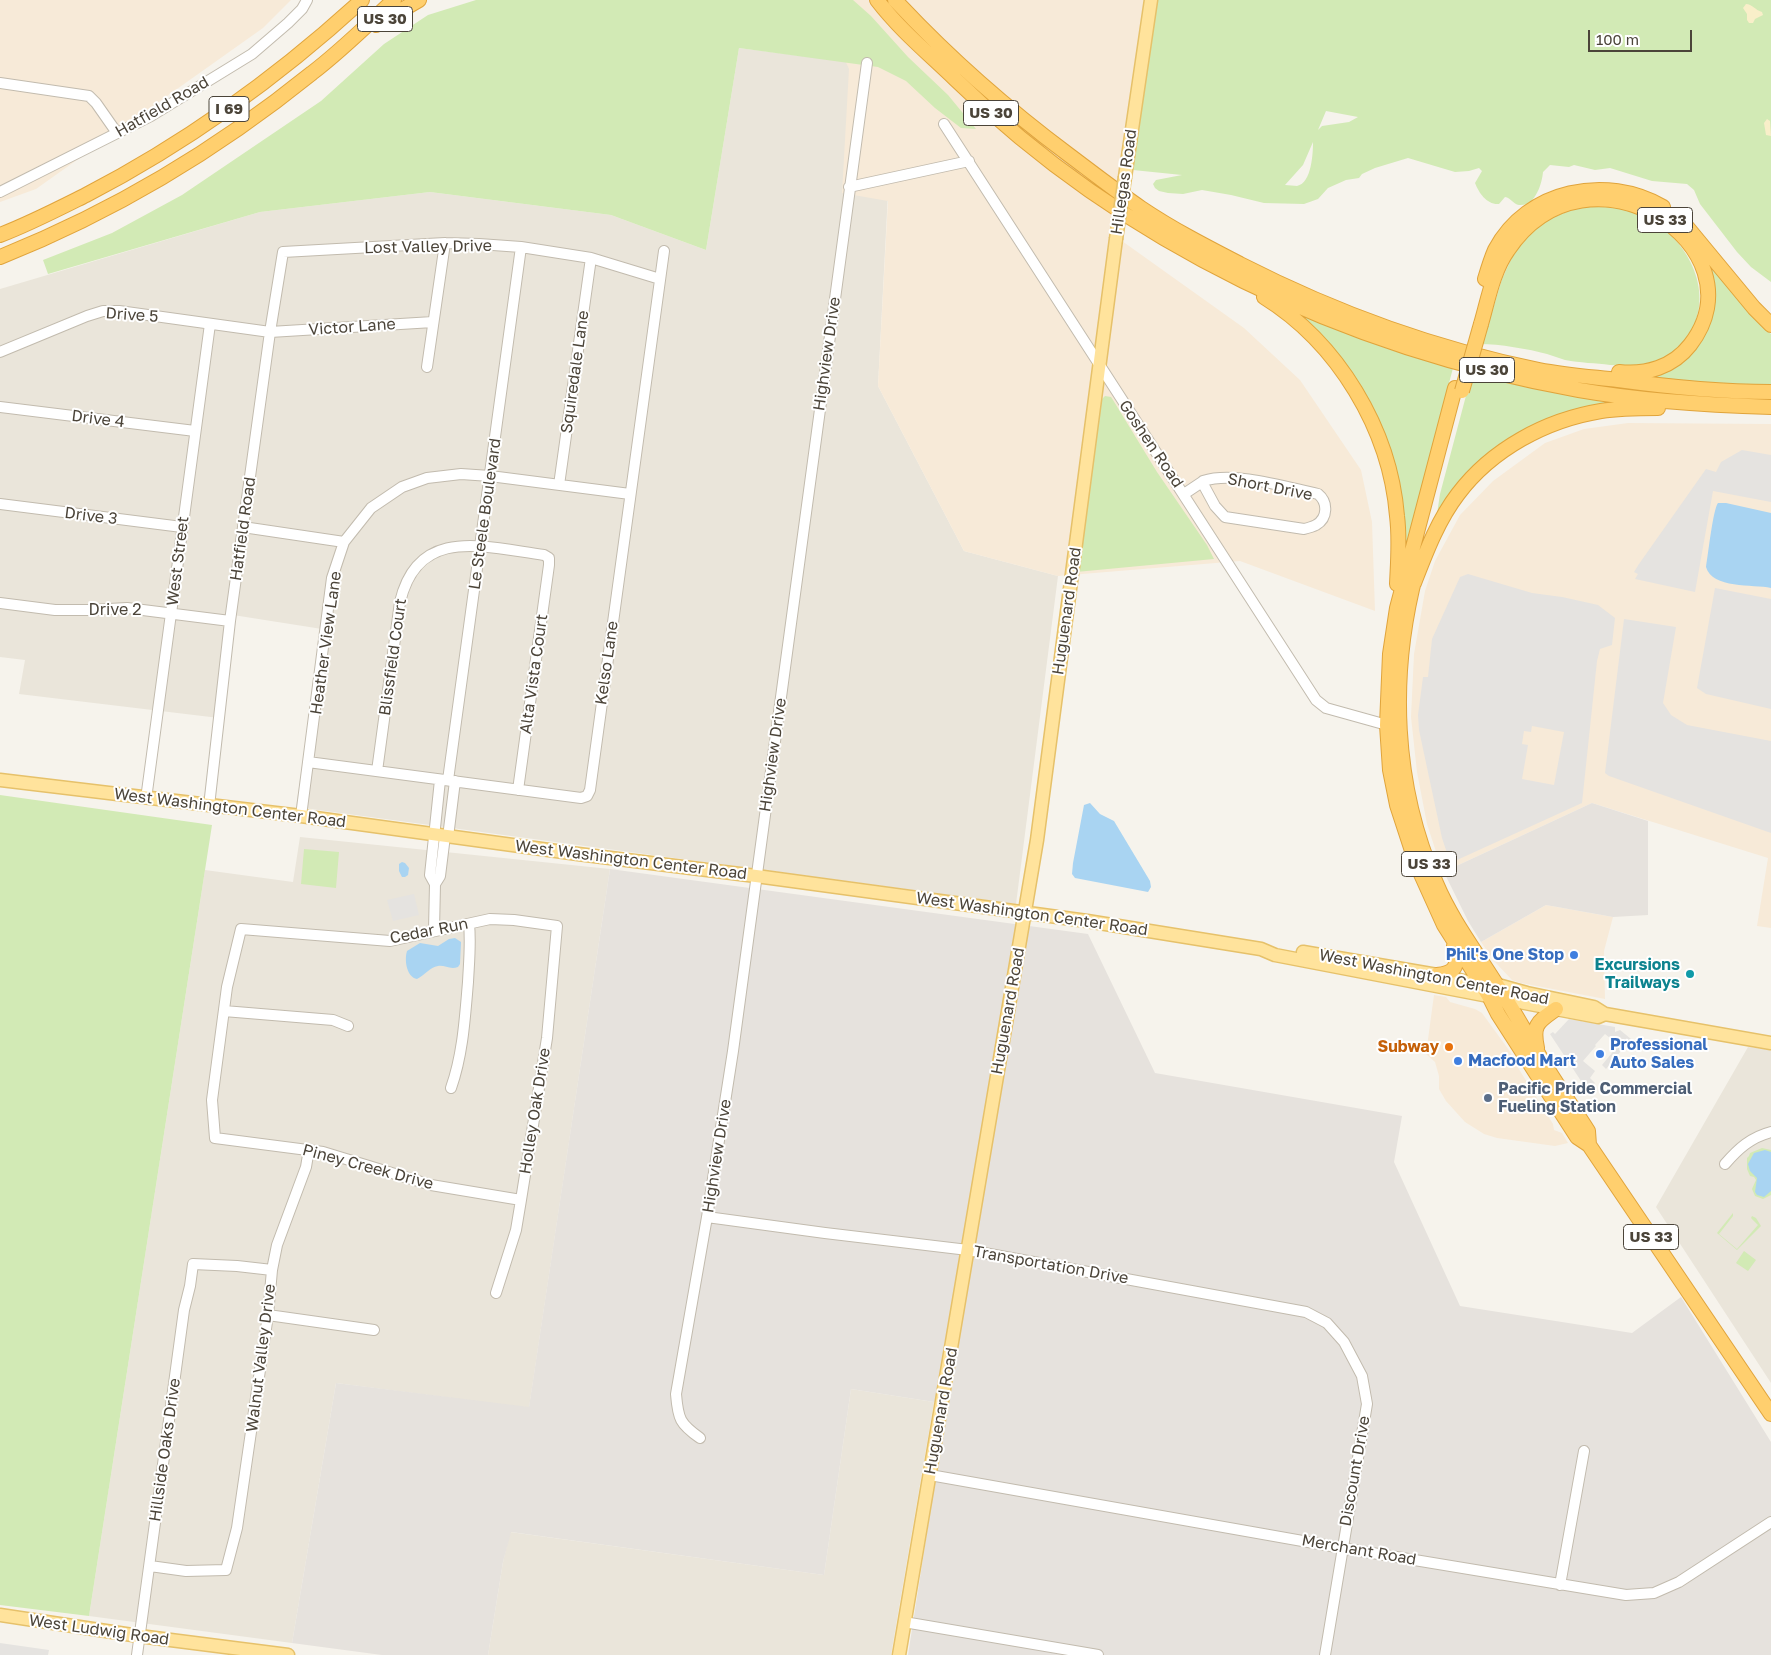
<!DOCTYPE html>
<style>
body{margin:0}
#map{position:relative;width:1771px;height:1655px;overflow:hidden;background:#f6f3ec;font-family:"Golos Text",sans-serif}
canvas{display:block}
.scale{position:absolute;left:1588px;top:30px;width:104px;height:22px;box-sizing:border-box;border:2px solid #4b4439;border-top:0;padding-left:6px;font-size:15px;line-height:18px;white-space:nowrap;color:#4b4439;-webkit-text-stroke:4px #fff;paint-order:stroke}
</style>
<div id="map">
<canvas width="1771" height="1655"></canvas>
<div class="scale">100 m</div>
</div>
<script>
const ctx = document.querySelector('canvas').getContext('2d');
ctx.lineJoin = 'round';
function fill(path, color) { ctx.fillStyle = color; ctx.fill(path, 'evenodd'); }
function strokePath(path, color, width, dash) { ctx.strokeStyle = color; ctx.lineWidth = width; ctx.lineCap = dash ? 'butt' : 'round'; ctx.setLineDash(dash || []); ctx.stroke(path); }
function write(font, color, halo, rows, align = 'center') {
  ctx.font = font + ' "Golos Text",sans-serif'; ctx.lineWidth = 4; ctx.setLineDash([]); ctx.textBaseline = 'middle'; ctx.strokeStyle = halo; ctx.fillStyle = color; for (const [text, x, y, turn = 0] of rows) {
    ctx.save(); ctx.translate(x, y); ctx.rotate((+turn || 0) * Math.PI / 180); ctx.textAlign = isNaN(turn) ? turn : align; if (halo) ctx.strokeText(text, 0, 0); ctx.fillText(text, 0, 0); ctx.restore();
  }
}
fill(new Path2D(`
 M739,48L850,62L888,193L878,386L964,551L1058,576L1016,904L296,807L322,629L233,615L219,718L19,694L25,660L0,657V289L260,212L430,192L611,215L706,250Z
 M300,837L610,869L529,1408L336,1383L292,1643L89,1616L205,870L293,882Z
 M1748,1047L1771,1050V1383L1656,1207Z
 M851,1389L934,1402L891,1655H488L503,1562L510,1532L824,1575Z`), '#eae5da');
fill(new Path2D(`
 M0,0H291L263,28L36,189L0,202Z
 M817,0H1154L1133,170L1122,241L1244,328L1300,380L1361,470L1372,522L1375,611L1240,561L1058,576L964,551L878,386L888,201L842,193L849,69Z
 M1628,423L1771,424V928L1757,926L1768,858L1592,803L1452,868L1440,864L1427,824L1417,772L1411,717L1414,654L1425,591L1435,561L1460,515L1493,481L1545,443L1584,429Z
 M1546,905L1613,917L1604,951L1605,999L1521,983L1512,980L1495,962L1481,942Z
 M1434,995L1446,997L1450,1002L1475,1009L1482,1013L1511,1053L1512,1058L1553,1124L1554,1130L1562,1133L1568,1143L1555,1146L1497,1138L1484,1134L1465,1122L1446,1101L1439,1089V1076L1435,1062L1426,1054Z`), '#f7ead8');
fill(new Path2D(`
 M1592,803L1648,821V915L1613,917L1546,905L1481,942L1468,921L1440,864L1452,868Z
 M610,869L1088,934L1155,1073L1402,1116L1394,1162L1460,1306L1632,1333L1681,1297L1771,1442V1655H908L947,1404L851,1389L824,1575L511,1532L503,1562L488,1655H382L292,1643L336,1383L529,1407Z`), '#e6e2dd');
fill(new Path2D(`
 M476,0H853L871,16L908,57L948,95L976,129L961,128L935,108L906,81L878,67L739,48L706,250L611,215L430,192L260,212L48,274L43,260L112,233L182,195L321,101L384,44L428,15Z
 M1154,0H1771V282L1751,267L1737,252L1700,204L1694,190L1687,184L1652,181L1610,168L1595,170L1574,165L1569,167L1550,165L1543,172C1542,184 1535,207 1519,205C1513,204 1511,198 1505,197L1499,204C1487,205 1479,193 1475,183L1482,171L1479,168L1469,171L1455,172L1408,158L1375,168L1362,174L1359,178L1346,180L1328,188L1318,199L1304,204L1264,203L1231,195L1202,190L1183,194L1168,193L1159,191L1155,188L1153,184L1156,180L1182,175L1133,170ZM1326,111L1358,117L1349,122L1322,126L1318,130ZM1313,142C1313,152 1312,183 1297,186C1294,186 1289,185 1285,185L1303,165Z
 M1591,206C1612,207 1635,209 1653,221C1692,245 1717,300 1685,340C1678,349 1670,357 1659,361C1645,368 1626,366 1610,365C1596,363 1580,363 1565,360C1559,358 1553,356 1547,354C1529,349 1499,344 1480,344L1491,315L1502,279L1514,253L1536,228L1549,219L1571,210Z
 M1703,256L1750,313L1771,334V386L1699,383L1646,378C1655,375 1664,374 1672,370C1702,354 1718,318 1713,285C1711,274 1707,265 1703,256Z
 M1301,315C1350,336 1401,355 1453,368L1406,547L1402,546L1382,438L1299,318Z
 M1472,373L1628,402L1537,427L1437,514L1440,494Z
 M1105,396L1111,397L1113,400L1157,472L1207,545L1214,559L1076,572L1100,401Z
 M0,795L212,825L89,1616L0,1605Z
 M304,849L339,852L336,888L301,884Z
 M1762,1148L1771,1150V1195L1763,1199L1755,1196L1752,1189L1756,1180L1754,1177L1750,1176L1747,1169V1158L1749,1156L1750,1153Z
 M1733,1213V1216L1719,1234L1737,1249L1758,1225L1751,1218L1752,1216L1756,1218L1761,1226L1737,1250L1717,1233Z
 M1744,1251L1756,1260L1748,1271L1736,1263Z`), '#d2eab5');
fill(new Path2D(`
 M1746,4C1752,4 1755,10 1762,12L1763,15L1755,19L1753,23H1749L1747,20V14L1743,8Z
 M1767,119L1770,121L1771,136L1766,135L1764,123Z`), '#f9efc9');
fill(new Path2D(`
 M1742,450L1771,455V502L1713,491L1695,592L1635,579L1638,574L1634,572L1639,564L1706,469L1716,472L1721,462Z
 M1468,574L1532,593L1562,597L1598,605L1615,618L1612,645L1600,649L1597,661L1582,803L1457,860L1447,853L1442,838L1419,730L1418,715L1423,677H1428L1432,639L1460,577ZM1532,726L1564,732L1554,785L1522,779L1528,745L1522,744L1524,731L1531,732Z
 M1715,588L1771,599V709L1706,694L1697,688Z
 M1624,619L1676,627L1663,703L1671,715L1687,725L1771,741V833L1609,776L1605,773Z
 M414,894L419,915L393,921L387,900Z
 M1569,1019L1615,1027V1032L1620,1030L1631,1039L1606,1069L1602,1065L1616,1048L1610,1042V1038L1605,1034L1595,1045L1596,1046L1583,1061L1595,1071L1590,1078L1595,1083L1587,1090L1550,1034L1553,1032L1555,1034Z
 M0,1643L49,1650L48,1655H0Z`), '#e5e3e0');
fill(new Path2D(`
 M1718,503H1726L1771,513V588C1753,584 1712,589 1706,567C1708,556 1713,509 1718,503Z
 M1090,803L1100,814L1114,821L1150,881L1151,887L1148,892L1075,878L1072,874L1073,863L1084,805Z
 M402,862L405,863L409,868L408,875L405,877H402L399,871V864Z
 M455,938L461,942L460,964L458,967C450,970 445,965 438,966C430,967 424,976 417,979C407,977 404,961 407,951L420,943L438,946L449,939Z
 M1765,1150L1771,1152V1191L1764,1197L1757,1195L1755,1192L1757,1178L1750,1171L1748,1164L1754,1153Z`), '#a9d4f2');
const minor = new Path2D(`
 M0,83L89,96L96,103L117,133
 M944,124L1316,700L1326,708L1387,725
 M849,187L969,161
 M0,192L151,116L252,54L288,23L302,9L307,0
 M0,352L87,316L103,311H119L270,332L433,322
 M427,367L445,243
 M0,407L195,431
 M559,485L591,258
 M1184,494L1202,482L1203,481C1235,471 1285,487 1318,494C1328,502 1328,518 1316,525C1312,527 1308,528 1304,529L1225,517L1215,506L1202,482
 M0,504L182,527
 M243,527L344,542
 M0,603L55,610H91L127,608L230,621
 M308,762L581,798L587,796L590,790L664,251
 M377,771L400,602C418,525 485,547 544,555L549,558V565L518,790
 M448,780L521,247
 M146,799L210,324
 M209,806L230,621L270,332L283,252L445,243L479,244L521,247L591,258L660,279
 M301,816L332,578L344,542L371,508L402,487L427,478L461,474L490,476L630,494
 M448,837L455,781
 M435,884L430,875L440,780
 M434,930L435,884L440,876L445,836
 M224,1011L333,1020L348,1026
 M451,1088C463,1054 465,1017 468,982C469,962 471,943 469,924
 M1725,1164C1738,1149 1751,1137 1771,1132
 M707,1217L825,1233L968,1250L1306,1312L1327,1323L1344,1342L1362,1376L1367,1404L1325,1655
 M496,1293L516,1230L521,1200L547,1038L557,926L514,920L490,919L390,941L241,929L227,987L212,1100L215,1138L323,1152L431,1185L521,1200
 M268,1315L374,1330
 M700,1438C680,1424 678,1419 676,1394L707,1217L733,1051L867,63
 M930,1475L1342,1548L1626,1595L1654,1593L1679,1582L1771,1522
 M150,1566L186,1571L226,1570L237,1528L268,1315L272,1270L277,1245L306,1167L309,1149
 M1560,1585L1584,1451
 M904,1622L1098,1655
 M137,1655L184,1310L190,1286L193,1264L237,1266L272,1270`);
const major = new Path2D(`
 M1125,177L1151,0
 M0,780L301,816L578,854L756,876L1087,921L1261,949L1275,955L1556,1009L1598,1017L1605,1014
 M1303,952L1437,975L1482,985H1498L1527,993L1594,1007L1605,1014L1771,1043
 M0,1615L139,1636L288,1655
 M899,1655L1037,840L1116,239`);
const highway = new Path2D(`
 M877,0C900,30 928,53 955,79C1124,244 1347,349 1579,390C1642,401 1706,405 1771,407
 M895,0C948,57 1006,108 1069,155C1093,173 1116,191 1141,208C1172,229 1207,247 1240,264C1334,312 1435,349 1539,370C1565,375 1592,377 1618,380C1669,387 1720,392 1771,392
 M376,25L419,0
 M1687,227L1754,308L1771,325
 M0,235C29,224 58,209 86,195C188,142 278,77 362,0
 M0,257C113,212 218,149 312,73C341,51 367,25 394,0
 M1485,279C1488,269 1491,259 1495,250C1527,189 1607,174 1663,207
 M1264,297C1338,343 1390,429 1397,516C1400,539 1398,561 1397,584
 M1481,324C1488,300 1493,271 1508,250C1589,130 1765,248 1690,345C1673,367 1646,375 1619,372
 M1455,388L1397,608L1390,654L1387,725L1390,770L1397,805L1416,863L1444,925L1489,996L1498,1014L1577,1137L1589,1145L1771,1414
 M1416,573C1389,676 1393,785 1436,883C1452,921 1477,953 1498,987C1513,1009 1525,1032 1539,1055C1554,1081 1572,1106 1588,1131L1589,1145
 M1414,583C1426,552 1438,520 1458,494C1492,449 1546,420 1601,411C1620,408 1639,408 1658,408
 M1437,975C1457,973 1459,964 1454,946
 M1537,1048C1532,1024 1538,1022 1556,1009`);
strokePath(minor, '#c2bbae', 12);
strokePath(major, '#e6c16a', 15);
strokePath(highway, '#e0a43c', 16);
strokePath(minor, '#fff', 10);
strokePath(major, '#ffe39c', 12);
strokePath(highway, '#ffcf6e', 14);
const majorBridge = new Path2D(`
 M1116,239L1125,177`);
const highwayBridge = new Path2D(`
 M1462,391L1481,324`);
strokePath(majorBridge, '#e6c16a', 15, []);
strokePath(highwayBridge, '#e0a43c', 16, []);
strokePath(majorBridge, '#ffe39c', 12);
strokePath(highwayBridge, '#ffcf6e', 14);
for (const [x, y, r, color] of [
 [1574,955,5,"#3f7fe0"],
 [1690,974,5,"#0f9aa8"],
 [1449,1047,5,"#e8710a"],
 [1600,1054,5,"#3f7fe0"],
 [1458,1061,5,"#3f7fe0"],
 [1488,1098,5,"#5c6f8a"]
]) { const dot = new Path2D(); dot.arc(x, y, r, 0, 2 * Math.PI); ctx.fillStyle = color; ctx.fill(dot); strokePath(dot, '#fff', 2); }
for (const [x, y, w] of [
 [385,19,55],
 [229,109,40],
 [991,113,55],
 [1665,220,55],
 [1487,370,55],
 [1429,864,55],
 [1651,1237,55]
]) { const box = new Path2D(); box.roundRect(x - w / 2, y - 12.5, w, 25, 4); ctx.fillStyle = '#fff'; ctx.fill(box); strokePath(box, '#4b4439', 1); }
write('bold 15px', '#4b4439', null, [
 ["US 30",385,19],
 ["I 69",229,109],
 ["US 30",991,113],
 ["US 33",1665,220],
 ["US 30",1487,370],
 ["US 33",1429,864],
 ["US 33",1651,1237]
]);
write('16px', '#4b4439', '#fff', [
 ["Hatfield Road",162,107,-30],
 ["Hillegas Road",1124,182,-82],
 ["Lost Valley Drive",428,247,-1],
 ["Drive 5",132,315,4],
 ["Victor Lane",352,327,-4],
 ["Highview Drive",827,354,-82],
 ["Squiredale Lane",575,372,-82],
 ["Drive 4",98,419,7],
 ["Goshen Road",1151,444,56],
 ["Short Drive",1270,487,11],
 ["Le Steele Boulevard",485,514,-82],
 ["Drive 3",91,516,7],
 ["Hatfield Road",243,529,-82],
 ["West Street",178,561,-83],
 ["Drive 2",115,610],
 ["Huguenard Road",1067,611,-82],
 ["Heather View Lane",326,643,-82],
 ["Blissfield Court",393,657,-82],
 ["Kelso Lane",607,663,-82],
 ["Alta Vista Court",534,674,-82],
 ["Highview Drive",773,755,-82],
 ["West Washington Center Road",230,808,7],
 ["West Washington Center Road",631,860,7],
 ["West Washington Center Road",1032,914,8],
 ["Cedar Run",429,931,-11],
 ["West Washington Center Road",1434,977,11],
 ["Huguenard Road",1008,1011,-80],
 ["Holley Oak Drive",535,1111,-81],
 ["Highview Drive",717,1156,-81],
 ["Piney Creek Drive",368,1167,15],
 ["Transportation Drive",1051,1265,10],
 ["Walnut Valley Drive",261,1358,-83],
 ["Huguenard Road",941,1411,-80],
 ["Hillside Oaks Drive",165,1450,-82],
 ["Discount Drive",1355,1471,-80],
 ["Merchant Road",1359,1550,10],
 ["West Ludwig Road",99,1630,8]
]);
write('bold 16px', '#366cbe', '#fff', [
 ["Phil's One Stop",1564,955,"right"],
 ["Professional",1610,1045],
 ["Auto Sales",1610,1063],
 ["Macfood Mart",1468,1061]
], 'left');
write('bold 16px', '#0d838f', '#fff', [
 ["Excursions",1680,965],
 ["Trailways",1680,983]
], 'right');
write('bold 16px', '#c56008', '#fff', [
 ["Subway",1439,1047]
], 'right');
write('bold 16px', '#4e5e75', '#fff', [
 ["Pacific Pride Commercial",1498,1089],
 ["Fueling Station",1498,1107]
], 'left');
</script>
